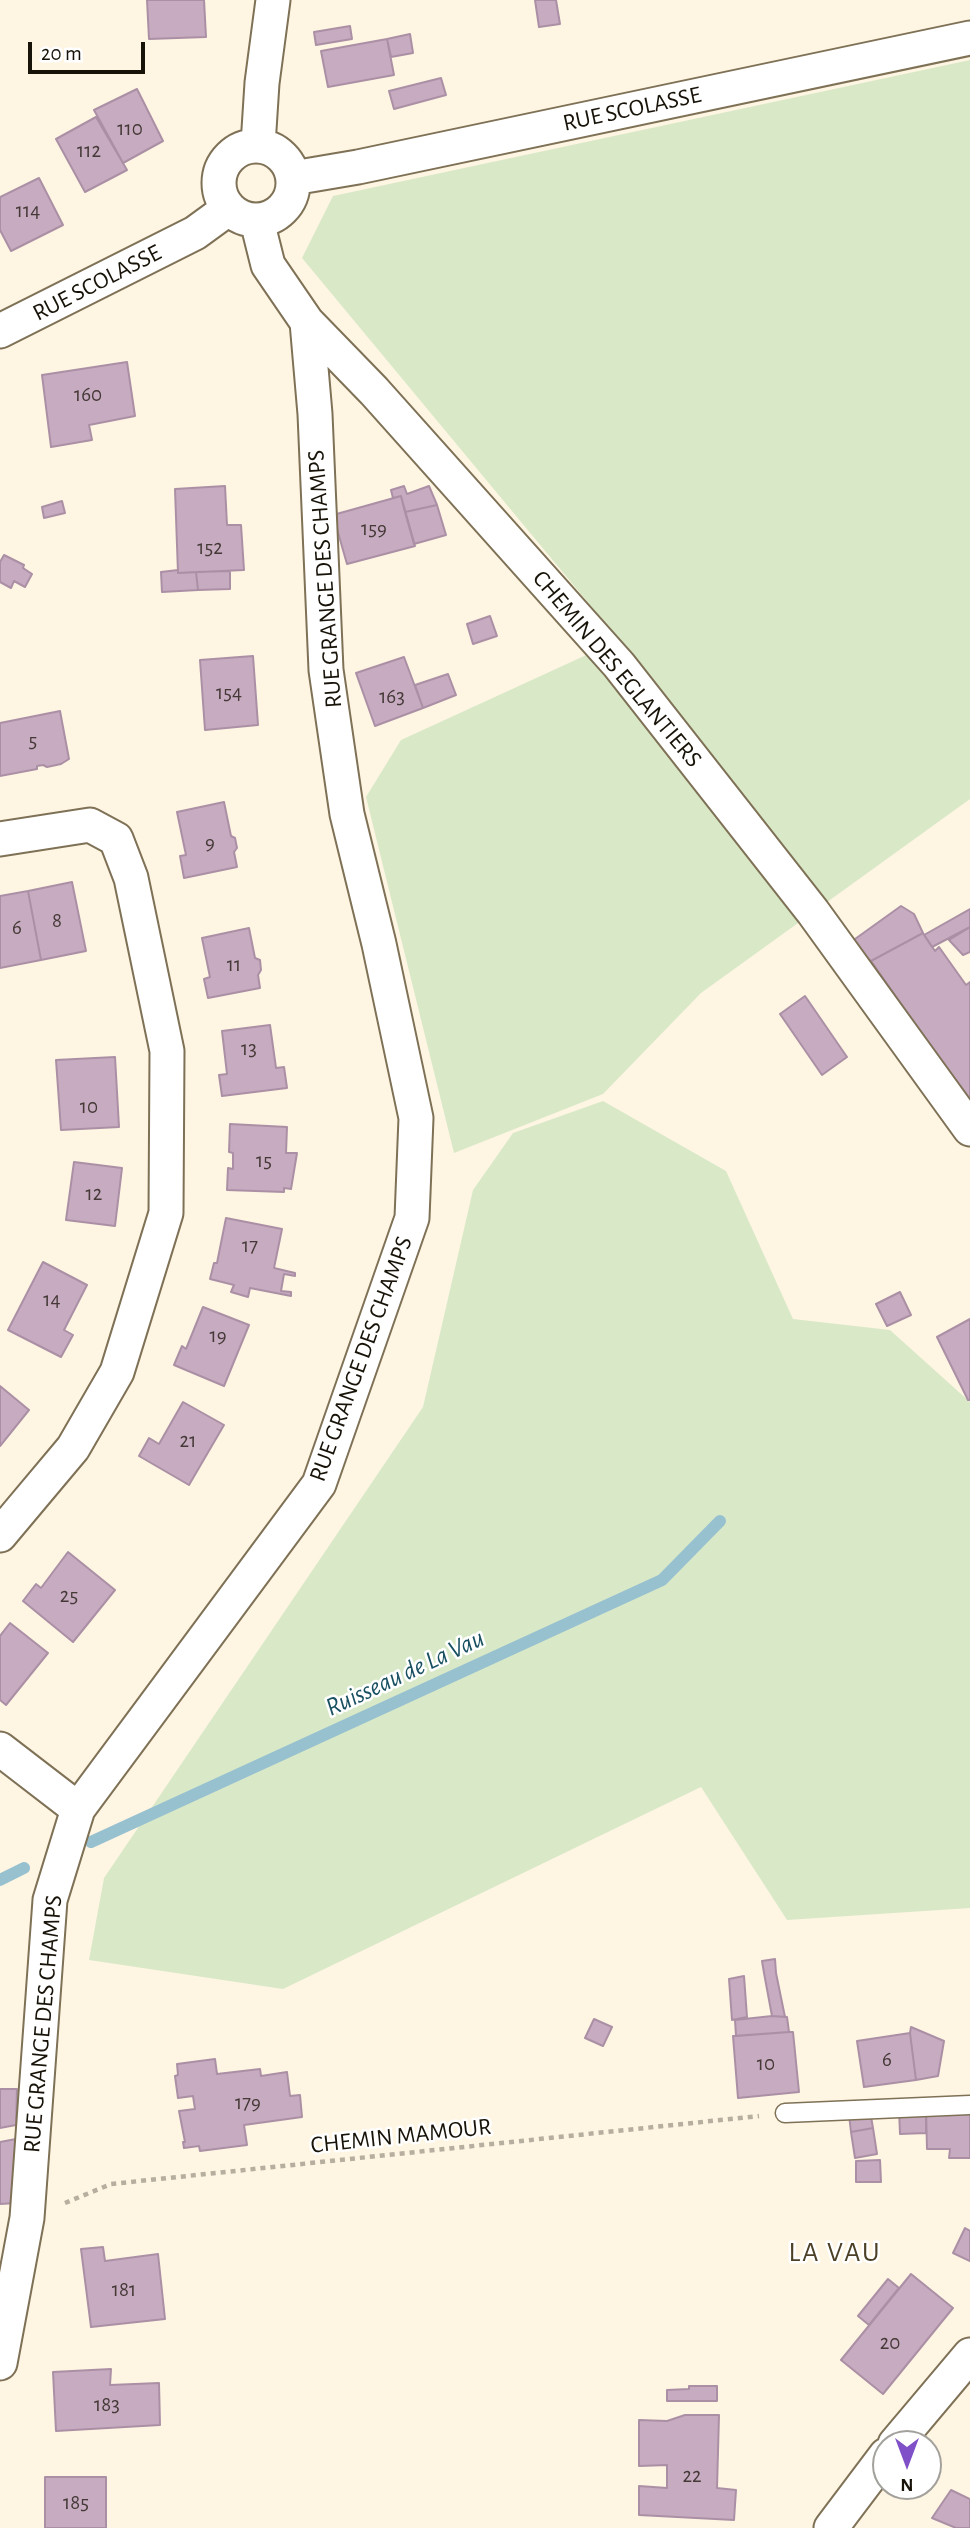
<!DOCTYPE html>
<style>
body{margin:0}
#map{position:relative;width:970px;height:2528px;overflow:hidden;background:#fef5e3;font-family:"Alegreya Sans",sans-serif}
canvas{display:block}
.north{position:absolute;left:872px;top:2430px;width:70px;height:70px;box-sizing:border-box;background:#fff;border:2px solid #a3a19c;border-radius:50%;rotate:180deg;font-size:19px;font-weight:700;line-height:28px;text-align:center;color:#181308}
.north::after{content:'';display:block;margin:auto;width:24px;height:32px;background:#7f50c8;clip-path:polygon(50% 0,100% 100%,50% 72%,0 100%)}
.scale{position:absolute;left:28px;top:42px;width:117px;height:32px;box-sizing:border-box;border:4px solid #181308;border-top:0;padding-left:9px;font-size:21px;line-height:24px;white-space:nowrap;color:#181308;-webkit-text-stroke:5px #fff;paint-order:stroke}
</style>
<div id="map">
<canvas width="970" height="2528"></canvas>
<div class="north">N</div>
<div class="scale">20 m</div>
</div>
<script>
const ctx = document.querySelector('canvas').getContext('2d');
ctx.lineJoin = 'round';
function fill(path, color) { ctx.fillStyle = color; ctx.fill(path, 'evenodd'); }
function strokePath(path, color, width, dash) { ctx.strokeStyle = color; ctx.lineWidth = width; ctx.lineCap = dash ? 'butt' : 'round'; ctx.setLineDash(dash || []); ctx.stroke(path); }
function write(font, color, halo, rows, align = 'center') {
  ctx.font = font + ' "Alegreya Sans",sans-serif'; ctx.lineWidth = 5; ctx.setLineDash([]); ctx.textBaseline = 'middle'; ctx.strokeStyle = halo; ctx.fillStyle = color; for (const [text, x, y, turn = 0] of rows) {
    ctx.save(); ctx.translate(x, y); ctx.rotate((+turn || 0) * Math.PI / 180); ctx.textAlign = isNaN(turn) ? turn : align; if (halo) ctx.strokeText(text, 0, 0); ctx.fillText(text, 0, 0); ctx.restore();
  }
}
fill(new Path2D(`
 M970,60V799L701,993L603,1094L454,1153L366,797L401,740L619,640L302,258L333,196Z
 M603,1101L726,1171L793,1319L890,1330L970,1402V1908L787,1920L701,1787L283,1989L89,1960L104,1878L423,1407L473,1190L513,1133Z`), '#d9e9c8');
strokePath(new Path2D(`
 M91,1842L662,1580L720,1521
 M0,1880L24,1868`), '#98c1d0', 12);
const building = new Path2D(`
 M147,0H204L206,37L149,39Z
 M535,0H556L560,24L539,27Z
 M350,26L352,39L316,45L314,32Z
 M410,34L413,53L391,57L387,39Z
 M387,39L394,75L328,87L321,51Z
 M441,78L446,95L394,109L389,91Z
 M137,89L163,141L123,163L94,110Z
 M96,117L127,170L85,192L56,139Z
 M39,178L63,225L11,251L0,230V197Z
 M127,362L135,416L89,425L92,440L51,447L42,375Z
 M225,486L227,525H241L244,570L178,573L175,489Z
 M404,486L407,494L429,486L437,505L405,512L401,496L393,498L391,490Z
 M401,496L415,546L347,564L333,515Z
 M62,501L65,513L44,518L42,507Z
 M437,505L446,535L414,544L405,512Z
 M4,555L24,565L23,568L32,574L25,587L14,581L11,588L0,582V562Z
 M178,570V573L196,572L198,590L162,592L161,572Z
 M230,571V589L198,590L196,572Z
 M490,616L497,636L473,644L467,624Z
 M253,656L258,725L205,730L200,660Z
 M404,657L423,708L375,726L356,673Z
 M448,674L456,695L423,708L415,685Z
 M60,711L69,759L61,764L47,767L43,765L37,766V769L0,776V723Z
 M224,802L231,836L235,838L237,848L234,852L237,867L184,878L180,856L186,855L177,812Z
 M72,882L86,951L41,960L28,891Z
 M28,891L41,960L0,968V896Z
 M901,906L914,914L923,933L871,961L856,953L855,939Z
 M970,909V927L932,947L924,935Z
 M970,927V952L963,955L949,940Z
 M249,928L255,958L260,960L261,970L258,975L260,988L208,998L204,979L210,977L202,938Z
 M923,933L935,951L939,947L966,985L970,982V1103L871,961Z
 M805,996L847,1057L822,1075L780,1014Z
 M270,1025L276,1068L284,1067L287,1088L222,1096L219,1075L227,1074L222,1031Z
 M115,1057L119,1127L61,1130L56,1060Z
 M230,1124L287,1127L286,1153H297L291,1189L284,1188V1192L227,1190L228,1168L233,1169V1153L229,1152Z
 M74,1162L122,1168L115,1226L66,1220Z
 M226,1218L282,1229L274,1268L295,1273V1276L284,1274L281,1291L291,1292V1296L250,1288L248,1297L231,1292L234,1285L210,1279L214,1263H217Z
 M43,1262L87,1285L64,1330L73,1335L61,1357L8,1330Z
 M900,1292L911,1315L887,1326L876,1304Z
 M203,1307L249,1325L224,1386L174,1365L182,1346L186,1349Z
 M970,1319V1400H968L937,1337Z
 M0,1386L29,1410L0,1446Z
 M183,1402L224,1425L189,1485L139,1456L149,1438L159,1444Z
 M68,1552L115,1590L73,1642L23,1601L36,1584L41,1588Z
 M10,1623L48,1653L6,1705L0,1700V1636Z
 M775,1959L776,1973L785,2017L772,2016L764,1973L762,1961Z
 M744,1976L747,2017L732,2020L729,1979Z
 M772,2016L787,2017L789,2032L736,2036L735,2020Z
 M594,2019L612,2027L603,2046L585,2038Z
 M911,2027L944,2041L938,2076L916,2080L910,2033Z
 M789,2032H793L799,2092L738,2098L733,2036Z
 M910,2033L916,2080L864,2087L857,2041Z
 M215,2059L217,2074L260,2069L261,2076L287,2072L290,2096L300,2095L302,2117L244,2125L247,2145L200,2151L199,2146L184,2148L183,2142H185L179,2111L195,2109L193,2096L178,2098L175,2076L178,2075L177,2064Z
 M0,2089H17L16,2125L0,2128Z
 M970,2107V2158H949L950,2149H927L926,2108Z
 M926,2108V2133L900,2134L899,2110Z
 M870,2111L873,2128L851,2132L849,2115Z
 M873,2128L877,2154L855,2158L851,2132Z
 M16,2139L22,2170L17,2203L0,2204V2142Z
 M880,2160L881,2182H856V2161Z
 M965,2228L970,2231V2261L953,2253Z
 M103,2247L105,2261L158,2254L165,2319L91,2327L81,2249Z
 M911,2274L953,2308L883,2394L841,2360Z
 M888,2279L899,2288L869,2325L858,2316Z
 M111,2369L110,2385L159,2383L160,2425L56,2431L53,2372Z
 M689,2386H717V2401H667V2390L689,2389Z
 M685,2415H719L717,2488L736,2490L734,2520L639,2515V2486L667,2488V2465L639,2466V2420L667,2421Z
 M45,2477H106V2528H45Z
 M951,2490L970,2499V2528H956L932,2518Z`);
fill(building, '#c7abc1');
strokePath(building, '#ab90a5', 2);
const lane = new Path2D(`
 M785,2113L970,2105`);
const street = new Path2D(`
 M258,145L262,83L273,0
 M219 183a37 37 0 1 1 74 0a37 37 0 1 1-74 0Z
 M293,178L358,167L970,38
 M257,221L268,265L307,322L374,391L619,665L813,912L970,1129
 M0,331L195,233L228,209
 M0,839L90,825L116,839L131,878L167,1051L166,1213L117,1372L73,1448L0,1535
 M0,1749L78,1809
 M0,2363L27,2218L50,1900L78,1809L319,1484L412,1218L416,1118L379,944L347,814L326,670L315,414L307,322
 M895,2444L970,2355
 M831,2528L886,2455`);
strokePath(lane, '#7e7156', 21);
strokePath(street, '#7e7156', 37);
strokePath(new Path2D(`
 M65,2203L111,2184L759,2116`), '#b6ae9e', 4.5, [5, 5]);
strokePath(lane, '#fff', 18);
strokePath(street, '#fff', 33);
write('21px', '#443936', null, [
 ["110",130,129],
 ["112",89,151],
 ["114",28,211],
 ["160",88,395],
 ["159",374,529],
 ["152",210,548],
 ["154",229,693],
 ["163",392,697],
 ["5",33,741],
 ["9",210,843],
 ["8",57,921],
 ["6",17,928],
 ["11",234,965],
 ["13",249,1049],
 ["10",89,1107],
 ["15",264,1161],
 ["12",94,1194],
 ["17",250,1246],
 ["14",52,1300],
 ["19",218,1336],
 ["21",188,1441],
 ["25",69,1596],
 ["6",887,2060],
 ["10",766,2064],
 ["179",248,2103],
 ["181",124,2290],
 ["20",890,2343],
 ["183",107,2405],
 ["22",692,2476],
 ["185",76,2503]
]);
write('24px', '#181308', '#fff', [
 ["RUE SCOLASSE",632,109,-12],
 ["RUE SCOLASSE",97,283,-27],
 ["RUE GRANGE DES CHAMPS",325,579,-94],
 ["CHEMIN DES EGLANTIERS",617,669,50],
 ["RUE GRANGE DES CHAMPS",361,1359,-70],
 ["RUE GRANGE DES CHAMPS",43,2024,-85],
 ["CHEMIN MAMOUR",401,2136,-6]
]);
write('italic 26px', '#185061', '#fff', [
 ["Ruisseau de La Vau",405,1673,-25]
]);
ctx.letterSpacing = '2px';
write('28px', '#4c4027', '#fff', [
 ["LA VAU",835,2253]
]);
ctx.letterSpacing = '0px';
</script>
